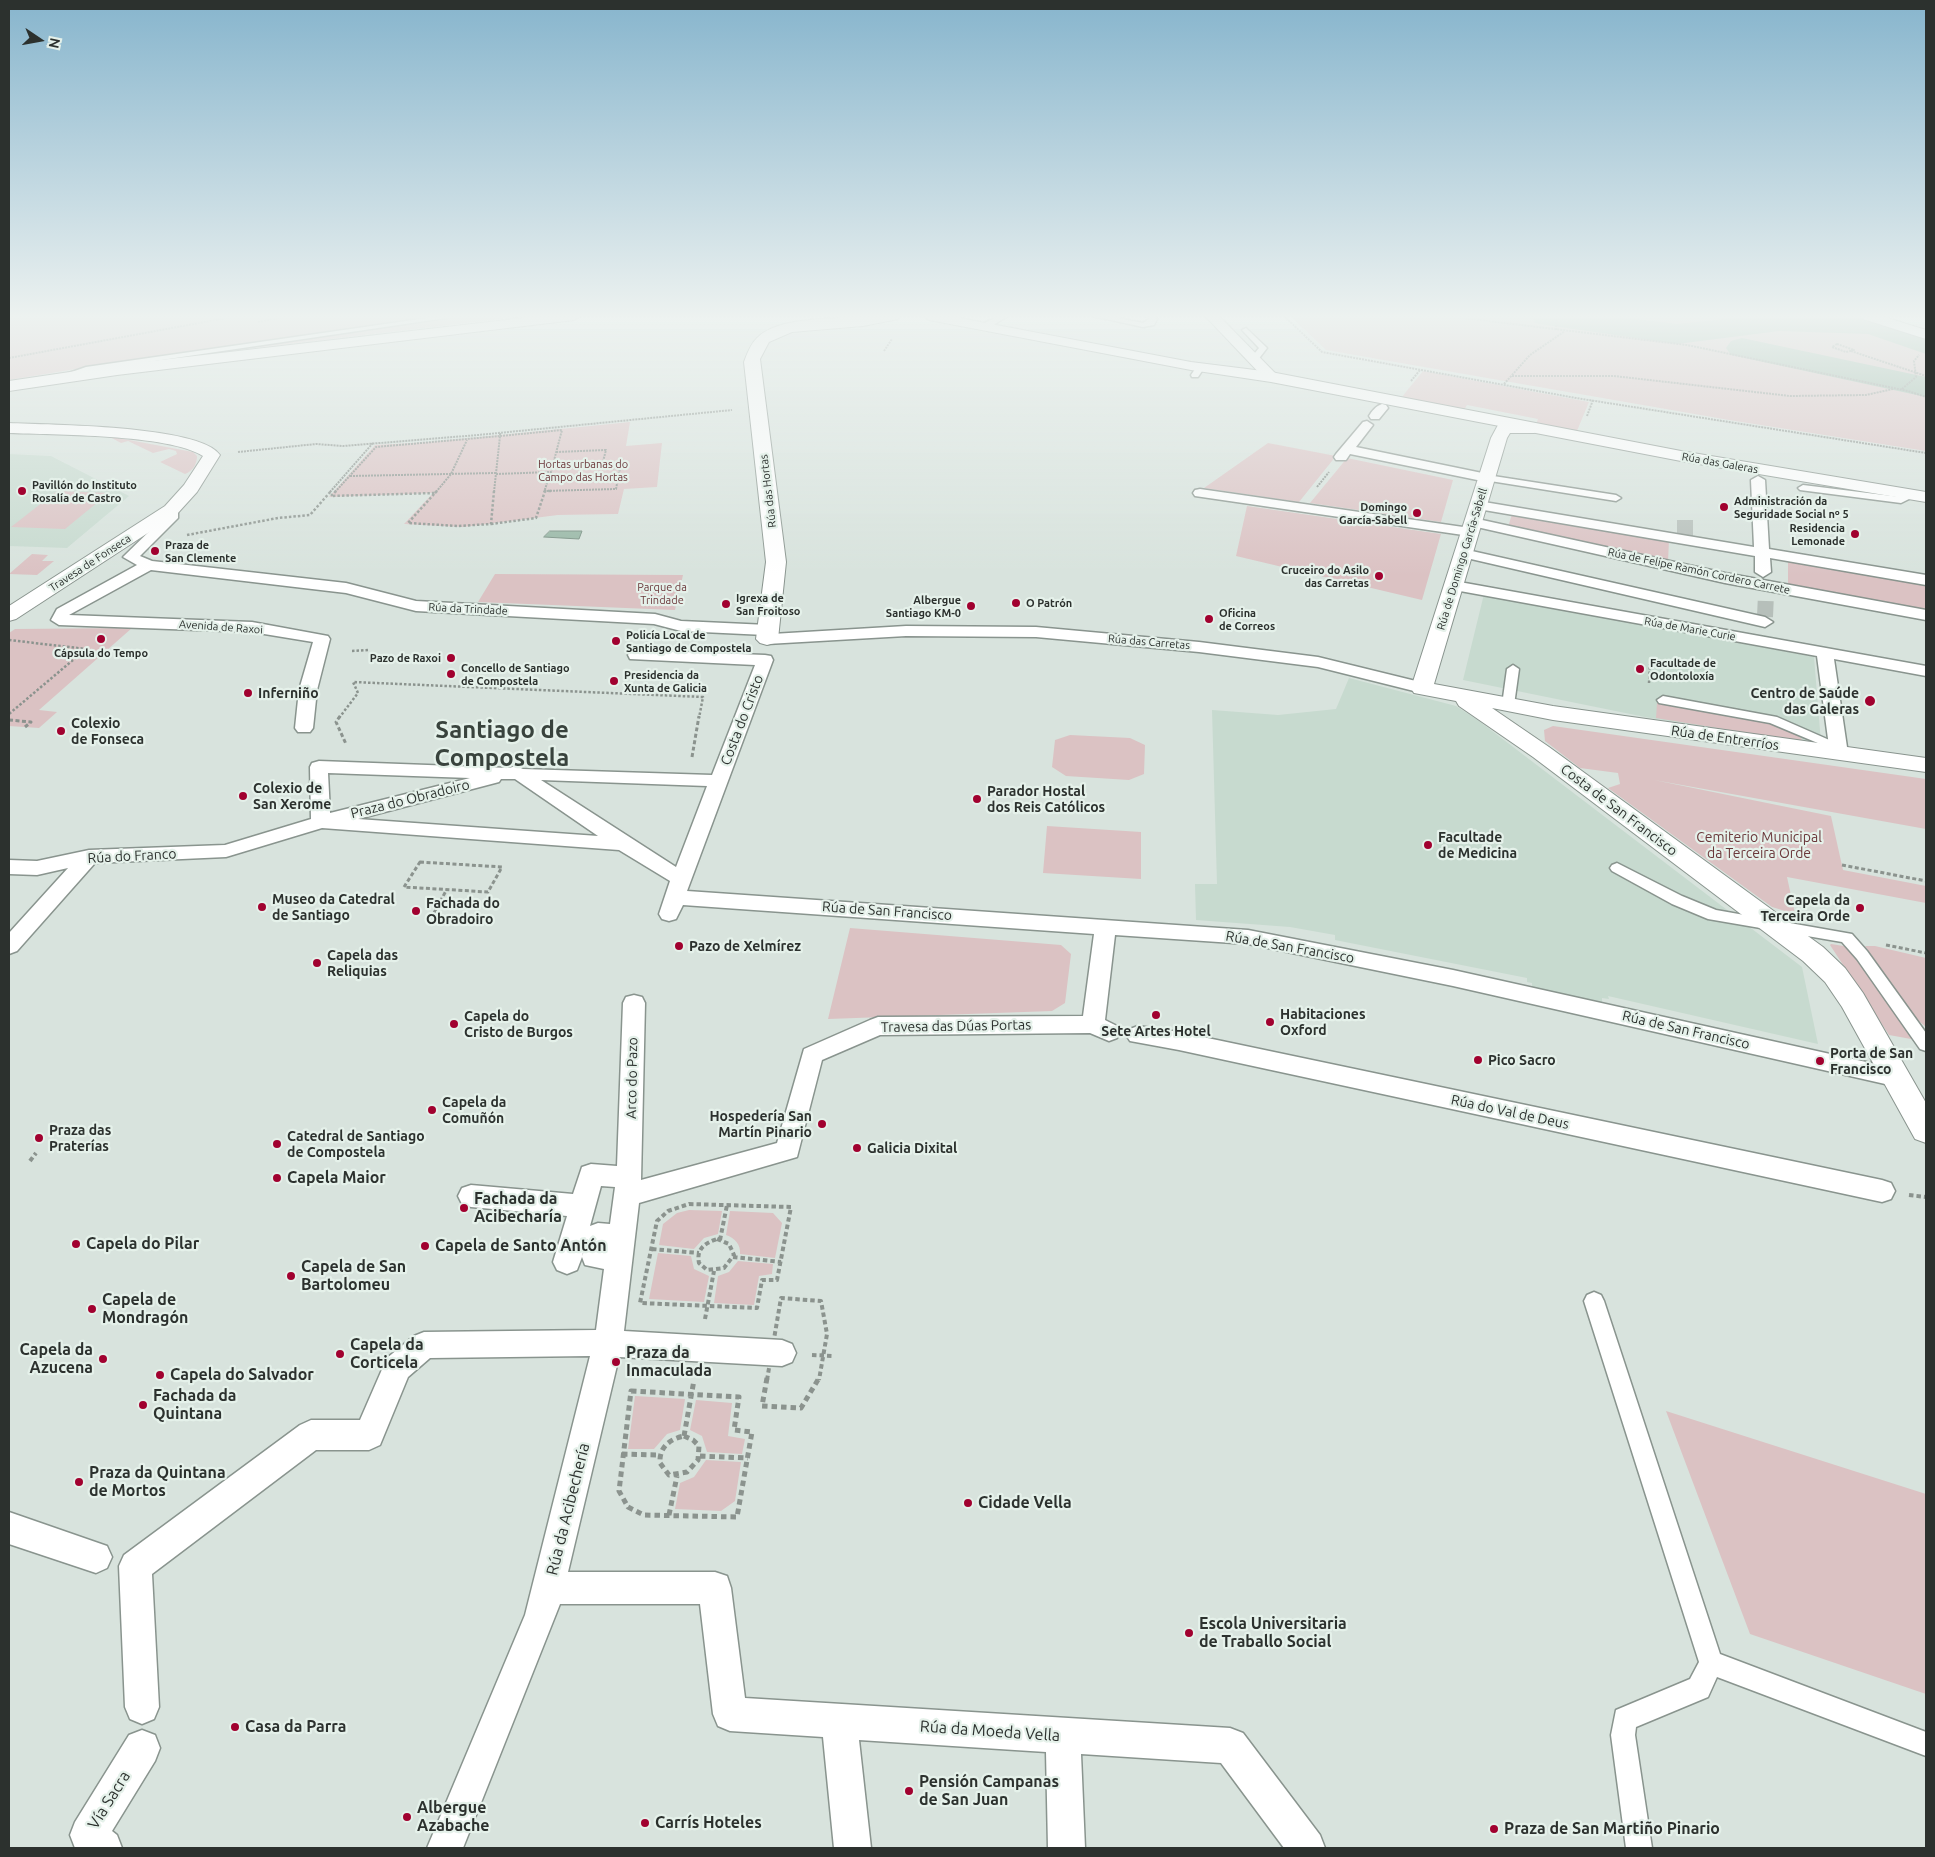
<!DOCTYPE html>
<meta charset="utf-8">
<style>
body{margin:0}
#map{position:relative;width:1935px;height:1857px;overflow:hidden;background:#d8e3dd;font-family:Ubuntu,sans-serif}
canvas{display:block}
.frame{position:absolute;inset:0;border:10px solid #2c312e;pointer-events:none}
.north{position:absolute;left:15px;top:15px;width:50px;height:50px;-webkit-text-stroke:4px #e5f1ea;paint-order:stroke;rotate:102deg;font-size:14px;font-weight:700;line-height:20px;text-align:center;color:#2c312e}
.north::after{content:'';display:block;margin:auto;width:18px;height:22px;background:#2c312e;clip-path:polygon(50% 0,100% 100%,50% 72%,0 100%)}
</style>
<div id="map">
<canvas width="1935" height="1857"></canvas>
<div class="frame"></div>
<div class="north">N</div>
</div>
<script>
const ctx = document.querySelector('canvas').getContext('2d');
ctx.lineJoin = 'round';
function fill(path, color) { ctx.fillStyle = color; ctx.fill(path, 'evenodd'); }
function strokePath(path, color, width, dash) { ctx.strokeStyle = color; ctx.lineWidth = width; ctx.lineCap = dash ? 'butt' : 'round'; ctx.setLineDash(dash || []); ctx.stroke(path); }
function write(font, color, halo, rows, align = 'center') {
  ctx.font = font + ' Ubuntu,sans-serif'; ctx.lineWidth = 4.5; ctx.setLineDash([]); ctx.textBaseline = 'middle'; ctx.strokeStyle = halo; ctx.fillStyle = color; for (const [text, x, y, turn = 0] of rows) {
    ctx.save(); ctx.translate(x, y); ctx.rotate((+turn || 0) * Math.PI / 180); ctx.textAlign = isNaN(turn) ? turn : align; if (halo) ctx.strokeText(text, 0, 0); ctx.fillText(text, 0, 0); ctx.restore();
  }
}
fill(new Path2D(`
 M9,454L51,456L129,496L67,548L9,546Z
 M1484,594L1814,657L1821,743L1786,740L1645,717L1463,680Z
 M1349,678L1456,706L1479,721L1802,967L1818,1044L1608,996L1609,999L1602,998V1002L1532,988V983L1527,982V978L1335,940V935L1290,927L1196,920L1195,884H1217L1212,710L1278,715L1336,709Z`), '#c7dacf');
fill(new Path2D(`
 M9,316H526L76,369L9,380Z
 M1290,316H1856L1926,337V451L1729,420L1326,350Z
 M1423,371L1589,402L1577,431L1536,424L1538,419L1467,405L1464,410L1401,398Z
 M630,422L626,446L662,443L657,487L624,489L618,514L558,515L463,527L404,524L433,493L329,497L375,445L430,442Z
 M108,436L193,452L197,456C197,464 193,471 185,474L160,462L177,454L176,451L169,449L153,453L128,441L121,443Z
 M1268,443L1336,456L1299,502L1204,488Z
 M1347,458L1453,480L1441,522L1310,503Z
 M57,491L109,493L65,529L11,527Z
 M1247,506L1441,534L1422,600L1236,556Z
 M1512,514L1669,540L1668,562L1508,527Z
 M32,554L48,555L42,561H54L37,575L9,574Z
 M1788,560L1926,584V611L1788,587Z
 M495,574L683,575L675,610L478,602Z
 M132,628L39,710L57,712L39,728L9,726V633L15,629Z
 M1657,703L1781,726L1796,732L1804,742L1656,718Z
 M1553,726L1926,779V829L1654,780L1831,816L1843,870L1926,886V903L1787,877L1795,914L1772,907L1608,788L1620,784L1618,773L1580,768L1545,741L1544,730Z
 M1070,735L1130,738L1145,745L1144,774L1129,780L1066,776L1052,767L1055,740Z
 M1047,826L1141,832V879L1043,873Z
 M850,928L1061,945L1071,954L1065,1003L1052,1011L828,1019Z
 M1831,944L1850,947L1912,1037L1911,1039L1889,1035L1830,945Z
 M1865,946H1875L1926,958V1027L1913,1016Z
 M689,1210L722,1211L718,1234L704,1238L694,1249L659,1245L663,1224L677,1213Z
 M730,1211L773,1213L782,1223L775,1258L740,1254C741,1245 735,1238 726,1235Z
 M658,1253L691,1256L694,1269L709,1276L704,1302L649,1299Z
 M738,1261L773,1264L772,1274L759,1276L754,1305L714,1303L718,1276L729,1272Z
 M635,1396L685,1399L680,1430L667,1434L654,1449H628Z
 M696,1400L732,1403L728,1436L745,1439L742,1454L707,1452L702,1436L690,1430Z
 M1666,1411L1926,1494V1694L1750,1634Z
 M706,1460L741,1462L735,1501L721,1511L675,1509L680,1483L694,1477Z`), '#dbc2c3');
const water = new Path2D(`
 M550,531H582L579,539L544,537Z`);
fill(water, '#96b6a4');
strokePath(water, '#768e81', 1);
fill(new Path2D(`
 M1531,316H1612L1677,324L1753,316H1870L1926,332V354L1868,334L1779,331L1677,344L1546,325L1535,323Z
 M1742,338L1926,377V397L1731,355L1726,348L1731,341Z`), '#96b6a4');
strokePath(new Path2D(`
 M1685,520V538
 M1765,617L1766,594`), '#b6bfba', 16, [16, 8]);
const service = new Path2D(`
 M441,316H459L87,371L67,377L63,375L86,367Z
 M998,316H1007L989,328H983V324Z
 M1093,316H1107L1143,323L1149,319L1146,316H1154L1157,319L1154,325L1143,327Z
 M1246,328L1267,348L1257,361L1250,359L1259,348L1242,330Z
 M1197,366L1204,368L1198,377H1192L1191,375Z
 M1487,475L1616,495L1621,498L1616,501L1484,480L1482,478Z
 M1803,485L1900,497L1908,491L1911,492L1913,497L1901,503L1800,490L1798,488Z
 M1513,665L1519,669L1514,705L1508,709L1502,705L1507,669Z
 M1663,696L1777,717L1843,746L1842,749H1832L1770,723L1659,703L1657,700Z
 M1617,863L1682,896L1716,910L1852,934L1867,951L1926,1033V1051L1920,1049L1857,959L1842,942L1708,919L1672,904L1612,871L1610,868L1612,865Z
 M1594,1292L1601,1295L1604,1301L1720,1654L1926,1732V1756L1717,1677L1708,1697L1636,1727L1635,1735L1652,1848H1626L1611,1735L1616,1710L1690,1679L1699,1662L1584,1301L1587,1295Z`);
const pedestrian = new Path2D(`
 M1382,404L1386,405L1388,408L1379,419H1371L1369,416C1372,411 1376,406 1382,404Z
 M1367,421L1373,425L1356,447L1487,474L1494,478L1487,482L1350,454L1346,460H1336L1334,457L1336,454L1363,422Z
 M1758,476L1765,480L1769,549L1926,575V585L1770,558L1771,572L1763,577L1755,572V556L1478,509L1471,505L1478,501L1754,547L1751,480Z
 M1200,489L1470,528L1477,532L1470,536L1195,496L1193,493L1195,490Z
 M171,506L178,510V518L140,556L152,561L346,583L416,601L655,614L681,621L768,625L776,630L772,634L906,626L1036,627L1199,642L1318,657L1428,684L1431,688L1428,692L1422,693L1318,667L1199,652L1036,637L906,636L767,644L759,639L765,635L681,631L654,624L416,611L346,593L151,570L69,615L252,622L328,636L330,639L317,690L313,728L310,732H298L295,728L299,690L313,642L252,632L59,625L51,620L57,609L137,565L123,557L164,517L166,507Z
 M1473,518L1725,573L1926,610V620L1725,583L1468,525L1466,522Z
 M1463,549L1765,617L1773,622L1765,627L1458,556L1456,553Z
 M1454,581L1926,666V676L1834,659L1848,754L1845,758H1833L1830,754L1817,656L1449,589L1446,586Z
 M636,650L765,655L771,656L773,660L687,891L1248,930L1453,970L1902,1070L1906,1077L1902,1084L1894,1086L1453,986L1248,944L1115,935L1105,1020L1117,1026L1121,1032L1117,1038L1109,1041L1090,1033L880,1035L822,1060L797,1157L639,1203L624,1331L782,1340L792,1344L796,1353L792,1362L782,1366L619,1357L568,1572H715L727,1576L731,1588L745,1698L1230,1728L1243,1733L1320,1835L1325,1848H1284L1221,1763L1081,1754L1085,1848H1048L1046,1752L859,1740L871,1848H834L823,1737L730,1731L718,1726L713,1714L700,1604H560L463,1848H427L525,1615L590,1356L430,1358L408,1377L380,1445L369,1450H316L152,1574L159,1707L154,1719L142,1724L130,1719L125,1707L119,1566L124,1555L300,1425L311,1420H360L387,1358L414,1336L424,1332L596,1330L604,1269L585,1265L582,1257L577,1270L567,1274L557,1270L553,1262L567,1216L471,1207L462,1204L458,1196L462,1188L471,1185L573,1194L582,1167L591,1164L617,1166L623,1003L626,997L634,995L642,997L645,1003L641,1180L777,1143L804,1049L870,1020L878,1017L1083,1016L1094,934L683,905L676,919L669,921L662,919L659,914L670,881L619,850L322,828L226,857L95,863L17,951L9,954V933L68,868L37,875L9,874V860L37,861L89,850L225,845L311,819L310,767L312,763L319,761L509,768L516,766L523,769L712,775L755,665L630,659L628,655L630,651ZM328,773L470,778L330,813ZM501,779H515L598,836L358,819L499,782ZM541,780L707,786L676,867ZM601,1186L615,1187L610,1224L598,1223L590,1226ZM587,1239L589,1243L595,1245L585,1249L582,1256Z
 M1138,1026L1179,1032L1882,1180L1891,1183L1895,1191L1891,1199L1882,1202L1179,1050L1130,1041L1126,1035L1130,1029Z
 M9,1512L107,1546L112,1557L107,1568L96,1573L9,1544Z
 M142,1730L155,1735L160,1748L155,1761L112,1831L117,1835L122,1848H75L70,1835L75,1822L129,1735Z`);
const minor = new Path2D(`
 M878,316H900L898,319L863,326L792,332L769,342L760,359L786,562L778,639L774,643L767,645L760,643L756,639L766,562L744,362C747,354 750,345 757,338C780,314 846,320 878,316Z
 M1205,316H1219L1276,374L1279,377L1276,380H1266Z
 M1861,316H1881L1926,330V339L1863,319Z
 M9,423C48,425 200,425 220,455L197,492L177,514L16,619L9,621V606L165,506L184,485L203,456C169,434 53,435 9,433Z
 M1504,423H1534L1542,428L1534,433H1510L1507,438L1434,684L1553,706L1926,758V772L1553,720L1492,708L1549,747L1823,947L1845,968L1863,993L1926,1103V1143L1915,1139L1842,1007L1825,982L1803,961L1533,757L1459,706L1456,701L1414,693L1411,688L1491,438L1498,425Z`);
const tertiary = new Path2D(`
 M541,316H581L574,320L117,375L9,391V381L117,365Z`);
const secondary = new Path2D(`
 M922,316H949L1191,362L1271,372L1681,451L1926,492V502L1681,461L1271,382L1191,370L929,320Z`);
strokePath(service, '#89948e', 3);
strokePath(pedestrian, '#89948e', 3);
strokePath(minor, '#89948e', 2);
strokePath(tertiary, '#89948e', 2);
strokePath(secondary, '#89948e', 2);
strokePath(new Path2D(`
 M1284,316L1322,352L1576,398L1926,453
 M1447,316L1687,345L1908,391L1926,397
 M258,322L289,316
 M1556,330L1557,316
 M1837,344L1854,350L1846,352L1832,347Z
 M884,351L892,339
 M1851,351L1926,376
 M9,358L237,316
 M1512,376H1614L1790,396L1866,395L1893,389
 M1411,381L1420,370
 M1504,384L1530,355L1565,331
 M1902,389L1916,377L1914,361L1919,355
 M1587,416L1593,400
 M500,433V436
 M500,436L562,430L551,472
 M238,452L316,444L343,446L478,435L732,410
 M496,474L551,472L544,492
 M350,476L496,473
 M1317,487L1329,472
 M544,491L616,489L620,468L601,469L606,450L557,452
 M330,492L373,443
 M335,492L376,447L500,436
 M436,492L451,474L467,440
 M494,492L500,436`), '#8b938e', 2, [2, 1]);
strokePath(new Path2D(`
 M336,491L331,496L435,493L408,523L458,526L491,524L494,491
 M544,491H551
 M435,493L437,491
 M491,524L536,518L545,491
 M187,535L278,518L310,515L331,491
 M9,640L86,649L9,714
 M352,651L370,650
 M1649,683L1650,664
 M339,718L358,693L353,682L703,697L699,718`), '#8b938e', 2.5, [2.5, 2]);
strokePath(new Path2D(`
 M340,716L336,722L346,744
 M9,720L31,722L25,727
 M692,757L699,716
 M420,862L502,867L488,892L404,887Z
 M1842,865L1926,881
 M434,913L447,889
 M1886,945L1926,953`), '#8b938e', 3, [4, 2.5]);
strokePath(new Path2D(`
 M30,1161L36,1153
 M1909,1195L1926,1197
 M689,1204L791,1207L777,1280H762L757,1308L640,1303L657,1221L668,1211Z
 M717,1239L729,1244L734,1255L724,1268L707,1270L699,1263C696,1249 705,1243 717,1239Z
 M720,1240L727,1205
 M652,1249L699,1253
 M733,1257L781,1262
 M705,1319L714,1271
 M812,1355L834,1356
 M767,1380L781,1298L821,1301L827,1334L819,1380`), '#8b938e', 4, [4.5, 3]);
strokePath(new Path2D(`
 M767,1378L762,1406L801,1408L819,1378
 M631,1391L739,1397L734,1430L752,1432L737,1517L644,1515L628,1507L619,1491Z
 M684,1436L694,1380
 M684,1436L693,1440L699,1446L698,1460L687,1472L669,1475L660,1463C659,1447 670,1439 684,1436Z
 M622,1454L659,1455
 M700,1456L748,1458
 M669,1515L677,1476`), '#8b938e', 5, [5.5, 4]);
fill(service, '#fff');
fill(pedestrian, '#fff');
fill(minor, '#fff');
fill(tertiary, '#fff');
fill(secondary, '#fff');
const sky = ctx.createLinearGradient(0, 0, 0, 576);
sky.addColorStop(0, '#87b5cd');
sky.addColorStop(0.55, '#edf2f0');
sky.addColorStop(1, '#edf2f000');
ctx.fillStyle = sky;
ctx.fillRect(0, 0, 1935, 576);
for (const [x, y, r, color] of [
 [22,491,5,"#a1012f"],
 [1724,507,5,"#a1012f"],
 [1417,513,5,"#a1012f"],
 [1855,534,5,"#a1012f"],
 [155,551,5,"#a1012f"],
 [1379,576,5,"#a1012f"],
 [1016,603,5,"#a1012f"],
 [726,604,5,"#a1012f"],
 [971,606,5,"#a1012f"],
 [1209,619,5,"#a1012f"],
 [101,639,5,"#a1012f"],
 [616,641,5,"#a1012f"],
 [451,658,5,"#a1012f"],
 [1640,669,5,"#a1012f"],
 [451,674,5,"#a1012f"],
 [614,681,5,"#a1012f"],
 [248,693,5,"#a1012f"],
 [1870,701,6,"#a1012f"],
 [61,731,5,"#a1012f"],
 [243,796,5,"#a1012f"],
 [977,799,5,"#a1012f"],
 [1428,845,5,"#a1012f"],
 [262,907,5,"#a1012f"],
 [1860,908,5,"#a1012f"],
 [416,911,5,"#a1012f"],
 [679,946,5,"#a1012f"],
 [317,963,5,"#a1012f"],
 [1156,1015,5,"#a1012f"],
 [1270,1022,5,"#a1012f"],
 [454,1024,5,"#a1012f"],
 [1478,1060,5,"#a1012f"],
 [1820,1061,5,"#a1012f"],
 [432,1110,5,"#a1012f"],
 [822,1124,5,"#a1012f"],
 [39,1138,5,"#a1012f"],
 [277,1144,5,"#a1012f"],
 [857,1148,5,"#a1012f"],
 [277,1178,5,"#a1012f"],
 [464,1208,5,"#a1012f"],
 [76,1244,5,"#a1012f"],
 [425,1246,5,"#a1012f"],
 [291,1276,5,"#a1012f"],
 [92,1309,5,"#a1012f"],
 [340,1354,5,"#a1012f"],
 [103,1359,5,"#a1012f"],
 [616,1362,5,"#a1012f"],
 [160,1375,5,"#a1012f"],
 [143,1405,5,"#a1012f"],
 [79,1482,5,"#a1012f"],
 [968,1503,5,"#a1012f"],
 [1189,1633,5,"#a1012f"],
 [235,1727,5,"#a1012f"],
 [909,1791,5,"#a1012f"],
 [407,1817,5,"#a1012f"],
 [645,1823,5,"#a1012f"],
 [1494,1829,5,"#a1012f"]
]) { const dot = new Path2D(); dot.arc(x, y, r, 0, 2 * Math.PI); ctx.fillStyle = color; ctx.fill(dot); strokePath(dot, '#e5f1ea', 2); }
write('11px', '#2c312e', '#e5f1ea', [
 ["Rúa das Galeras",1720,463,10],
 ["Rúa das Hortas",768,491,-97],
 ["Rúa de Domingo García-Sabell",1462,559,-73],
 ["Travesa de Fonseca",90,563,-33],
 ["Rúa de Felipe Ramón Cordero Carrete",1699,571,12],
 ["Rúa da Trindade",468,609,3],
 ["Avenida de Raxoi",221,627,4],
 ["Rúa de Marie Curie",1690,629,10],
 ["Rúa das Carretas",1149,642,5]
]);
write('11px', '#6b383b', '#e5f1ea', [
 ["Hortas urbanas do",583,464],
 ["Campo das Hortas",583,477],
 ["Parque da",662,587],
 ["Trindade",662,600]
]);
write('bold 11px', '#2c312e', '#e5f1ea', [
 ["Pavillón do Instituto",32,485],
 ["Rosalía de Castro",32,498],
 ["Administración da",1734,501],
 ["Seguridade Social nº 5",1734,514],
 ["Domingo",1407,507,"right"],
 ["García-Sabell",1407,520,"right"],
 ["Residencia",1845,528,"right"],
 ["Lemonade",1845,541,"right"],
 ["Praza de",165,545],
 ["San Clemente",165,558],
 ["Cruceiro do Asilo",1369,570,"right"],
 ["das Carretas",1369,583,"right"],
 ["Igrexa de",736,598],
 ["San Froitoso",736,611],
 ["Albergue",961,600,"right"],
 ["Santiago KM-0",961,613,"right"],
 ["O Patrón",1026,603],
 ["Oficina",1219,613],
 ["de Correos",1219,626],
 ["Policía Local de",626,635],
 ["Santiago de Compostela",626,648],
 ["Cápsula do Tempo",101,653,"center"],
 ["Pazo de Raxoi",441,658,"right"],
 ["Facultade de",1650,663],
 ["Odontoloxía",1650,676],
 ["Concello de Santiago",461,668],
 ["de Compostela",461,681],
 ["Presidencia da",624,675],
 ["Xunta de Galicia",624,688]
], 'left');
write('bold 14px', '#2c312e', '#e5f1ea', [
 ["Inferniño",258,693],
 ["Centro de Saúde",1859,693,"right"],
 ["das Galeras",1859,709,"right"],
 ["Colexio",71,723],
 ["de Fonseca",71,739],
 ["Colexio de",253,788],
 ["San Xerome",253,804],
 ["Parador Hostal",987,791],
 ["dos Reis Católicos",987,807],
 ["Facultade",1438,837],
 ["de Medicina",1438,853],
 ["Museo da Catedral",272,899],
 ["de Santiago",272,915],
 ["Capela da",1850,900,"right"],
 ["Terceira Orde",1850,916,"right"],
 ["Fachada do",426,903],
 ["Obradoiro",426,919],
 ["Pazo de Xelmírez",689,946],
 ["Capela das",327,955],
 ["Reliquias",327,971],
 ["Habitaciones",1280,1014],
 ["Oxford",1280,1030],
 ["Capela do",464,1016],
 ["Cristo de Burgos",464,1032],
 ["Sete Artes Hotel",1156,1031,"center"],
 ["Porta de San",1830,1053],
 ["Francisco",1830,1069],
 ["Pico Sacro",1488,1060],
 ["Capela da",442,1102],
 ["Comuñón",442,1118],
 ["Hospedería San",812,1116,"right"],
 ["Martín Pinario",812,1132,"right"],
 ["Praza das",49,1130],
 ["Praterías",49,1146],
 ["Catedral de Santiago",287,1136],
 ["de Compostela",287,1152],
 ["Galicia Dixital",867,1148]
], 'left');
write('14px', '#2c312e', '#e5f1ea', [
 ["Costa do Cristo",742,720,-69],
 ["Rúa de Entrerríos",1725,738,8],
 ["Praza do Obradoiro",410,799,-14],
 ["Costa de San Francisco",1619,810,37],
 ["Rúa do Franco",132,856,-3],
 ["Rúa de San Francisco",887,911,4],
 ["Rúa de San Francisco",1290,947,10],
 ["Travesa das Dúas Portas",956,1026,-1],
 ["Rúa de San Francisco",1686,1030,13],
 ["Arco do Pazo",632,1078,-89],
 ["Rúa do Val de Deus",1510,1112,12]
]);
write('14px', '#6b383b', '#e5f1ea', [
 ["Cemiterio Municipal",1759,837],
 ["da Terceira Orde",1759,853]
]);
write('bold 16px', '#2c312e', '#e5f1ea', [
 ["Capela Maior",287,1178],
 ["Fachada da",474,1199],
 ["Acibecharía",474,1217],
 ["Capela do Pilar",86,1244],
 ["Capela de Santo Antón",435,1246],
 ["Capela de San",301,1267],
 ["Bartolomeu",301,1285],
 ["Capela de",102,1300],
 ["Mondragón",102,1318],
 ["Capela da",350,1345],
 ["Corticela",350,1363],
 ["Capela da",93,1350,"right"],
 ["Azucena",93,1368,"right"],
 ["Praza da",626,1353],
 ["Inmaculada",626,1371],
 ["Capela do Salvador",170,1375],
 ["Fachada da",153,1396],
 ["Quintana",153,1414],
 ["Praza da Quintana",89,1473],
 ["de Mortos",89,1491],
 ["Cidade Vella",978,1503],
 ["Escola Universitaria",1199,1624],
 ["de Traballo Social",1199,1642],
 ["Casa da Parra",245,1727],
 ["Pensión Campanas",919,1782],
 ["de San Juan",919,1800],
 ["Albergue",417,1808],
 ["Azabache",417,1826],
 ["Carrís Hoteles",655,1823],
 ["Praza de San Martiño Pinario",1504,1829]
], 'left');
write('16px', '#2c312e', '#e5f1ea', [
 ["Rúa da Acibechería",568,1509,-76],
 ["Rúa da Moeda Vella",990,1731,4],
 ["Vía Sacra",109,1800,-58]
]);
write('bold 24px', '#39433d', '#e5f1ea', [
 ["Santiago de",502,730],
 ["Compostela",502,758]
]);
</script>
